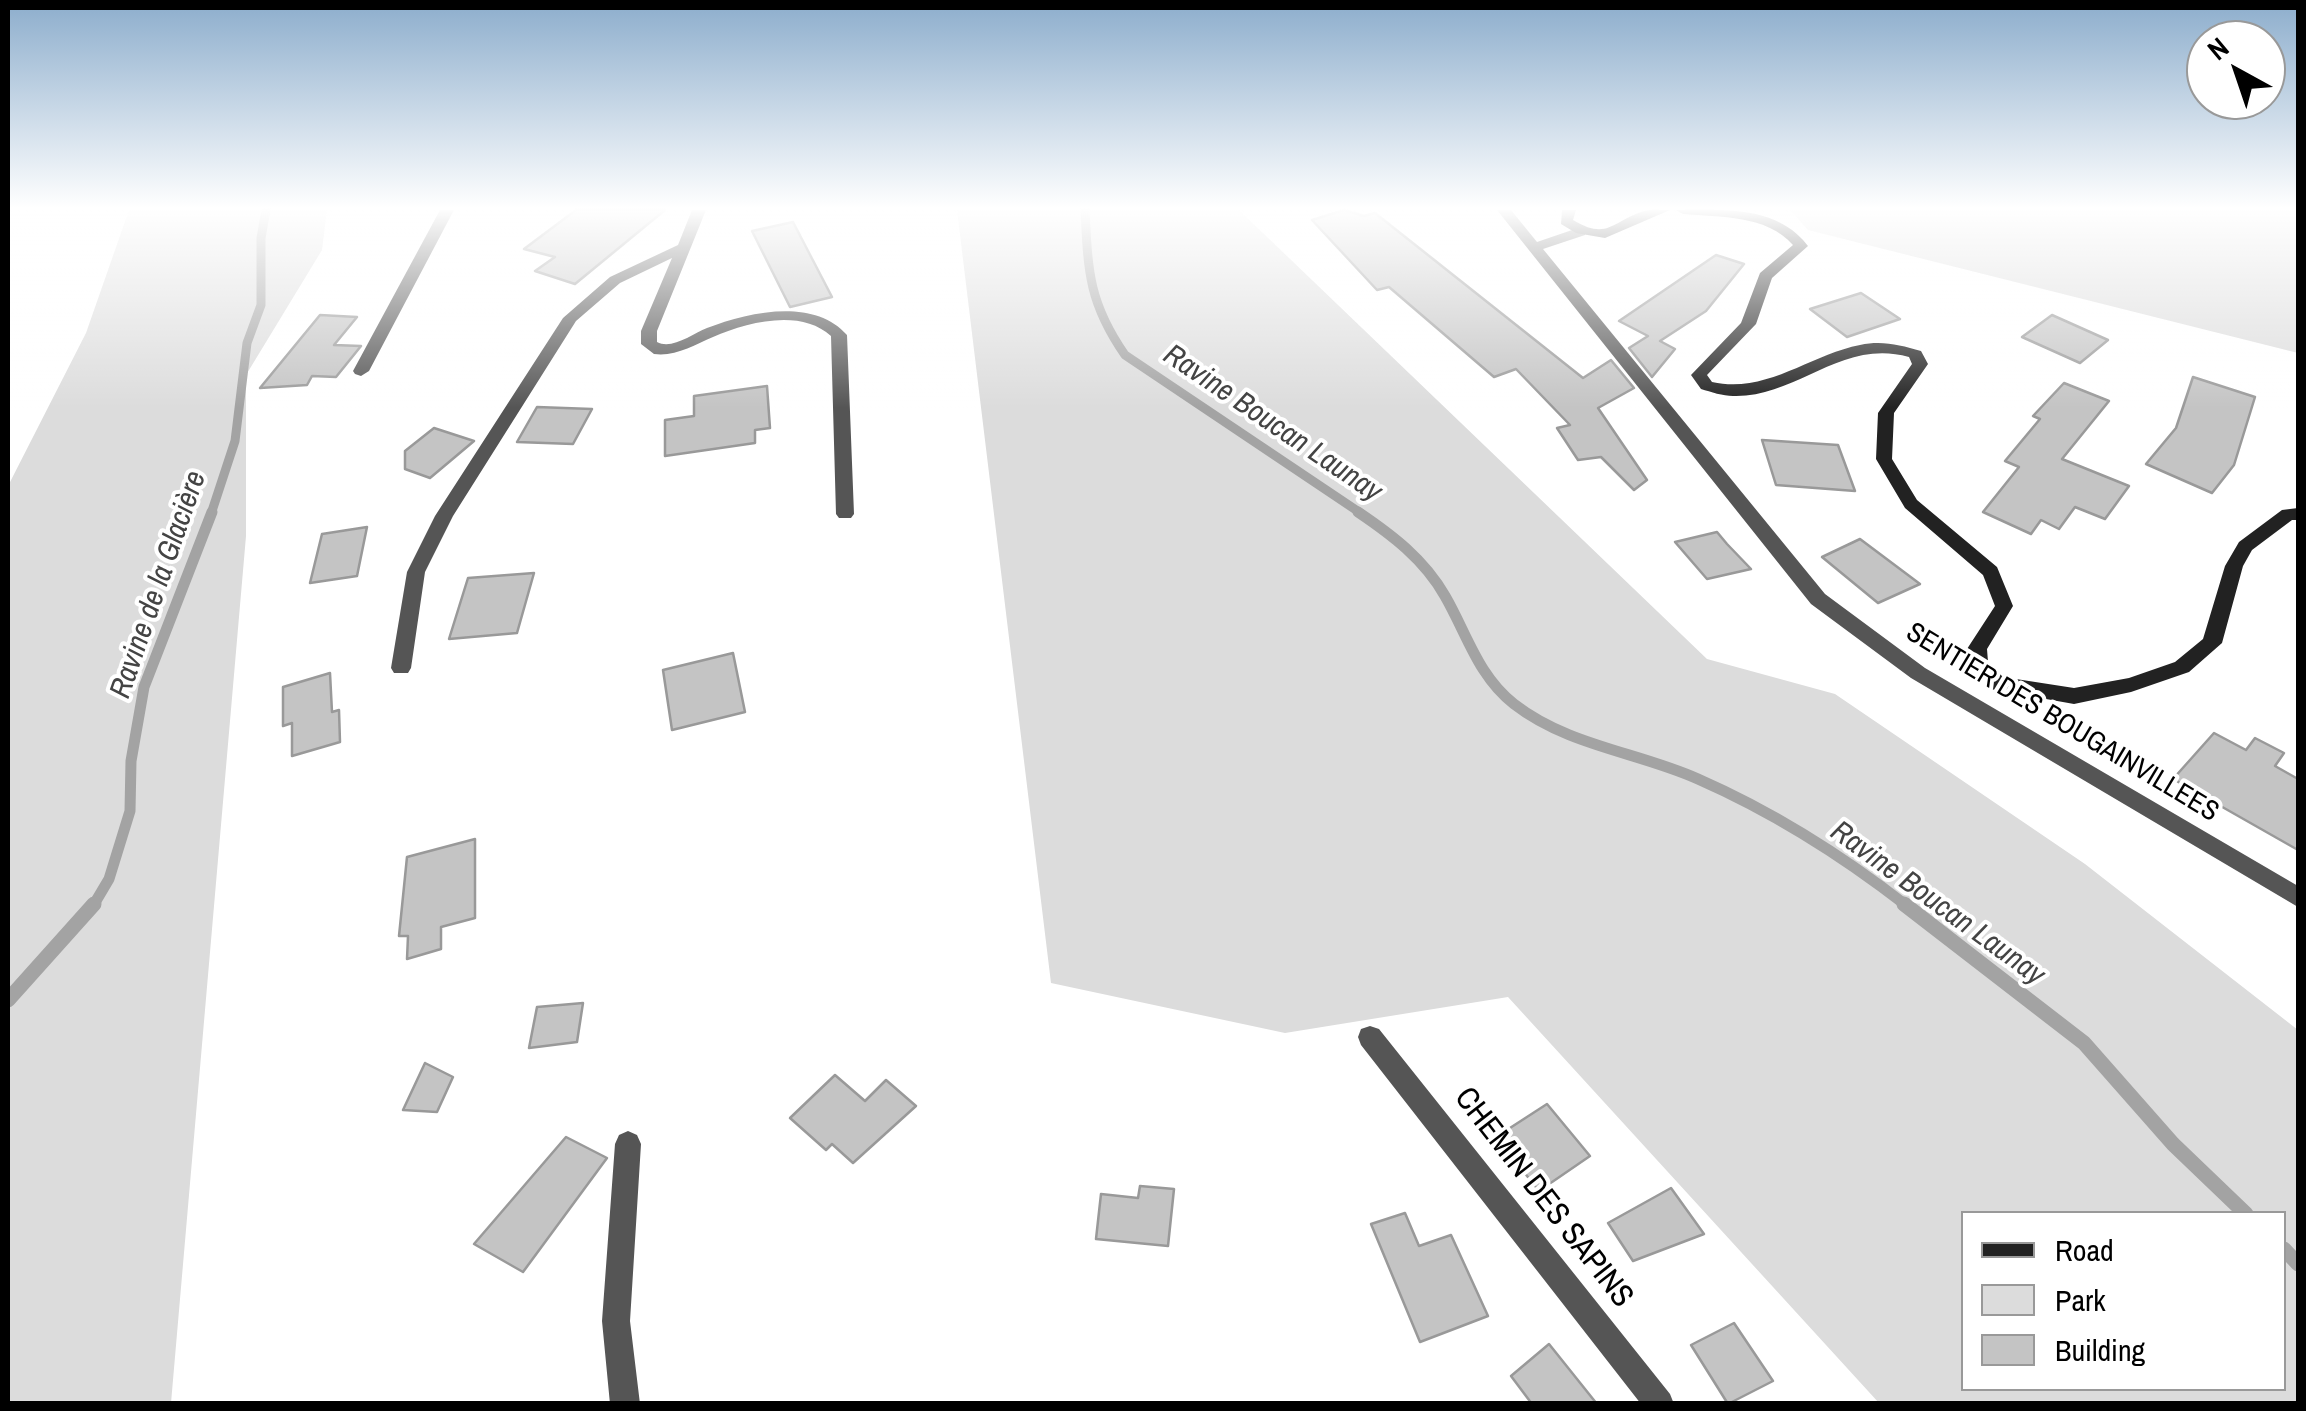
<!DOCTYPE html>
<meta charset="utf-8">
<style>
body{margin:0}
#map{position:relative;width:2306px;height:1411px;overflow:hidden;background:#fff;font-family:"Archivo Narrow",sans-serif}
canvas{display:block}
.frame{position:absolute;inset:0;border:10px solid #000;pointer-events:none}
.legend{position:absolute;left:1961px;top:1211px;width:325px;height:180px;box-sizing:border-box;background:#fff;border:2px solid #999;margin:0;padding:12px 18px;list-style:none;font-size:30px;color:#000}
.legend li{display:flex;align-items:center;gap:20px;height:50px}
.legend b{width:50px;border:2px solid #999}
.north{position:absolute;left:2186px;top:20px;width:100px;height:100px;box-sizing:border-box;background:#fff;border:2px solid #999;border-radius:50%;rotate:320deg;font-size:28px;font-weight:700;line-height:40px;text-align:center;color:#000}
.north::after{content:'';display:block;margin:auto;width:35px;height:45px;background:#000;clip-path:polygon(50% 0,100% 100%,50% 72%,0 100%)}
</style>
<div id="map">
<canvas width="2306" height="1411"></canvas>
<div class="frame"></div>
<ul class="legend">
<li><b style="height:12px;background:#222"></b>Road</li>
<li><b style="height:28px;background:#dcdcdc"></b>Park</li>
<li><b style="height:28px;background:#c4c4c4"></b>Building</li>
</ul>
<div class="north">N</div>
</div>
<script>
const ctx = document.querySelector('canvas').getContext('2d');
ctx.lineJoin = 'round';
function fill(path, color) { ctx.fillStyle = color; ctx.fill(path, 'evenodd'); }
function strokePath(path, color, width, dash) { ctx.strokeStyle = color; ctx.lineWidth = width; ctx.lineCap = dash ? 'butt' : 'round'; ctx.setLineDash(dash || []); ctx.stroke(path); }
function write(font, color, halo, rows, align = 'center') {
  ctx.font = font + ' "Archivo Narrow",sans-serif'; ctx.lineWidth = 8; ctx.setLineDash([]); ctx.textBaseline = 'middle'; ctx.strokeStyle = halo; ctx.fillStyle = color; for (const [text, x, y, turn = 0] of rows) {
    ctx.save(); ctx.translate(x, y); ctx.rotate((+turn || 0) * Math.PI / 180); ctx.textAlign = isNaN(turn) ? turn : align; if (halo) ctx.strokeText(text, 0, 0); ctx.fillText(text, 0, 0); ctx.restore();
  }
}
fill(new Path2D(`
 M129,210H327L322,250L246,375V536L171,1403H8V486L86,333Z
 M957,210H1239L1707,659L1835,694L2085,864L2298,1030V1403H1879L1508,997L1285,1033L1051,983ZM1964,1214H2284V1388H1964Z
 M1790,210H2298V353L1808,230Z`), '#dcdcdc');
strokePath(new Path2D(`
 M1085,210C1088,272 1089,303 1125,355L1362,514
 M211,514L235,441L247,343L261,305V238L266,210`), '#a3a3a3', 9);
strokePath(new Path2D(`
 M1358,512C1392,535 1424,559 1445,596C1467,634 1478,676 1514,704C1568,746 1638,752 1698,779C1771,811 1844,857 1907,906
 M93,906L109,879L130,811L131,761L144,687L212,512`), '#a3a3a3', 11);
strokePath(new Path2D(`
 M1904,904L2084,1043L2173,1144L2246,1214
 M8,1000L94,904
 M2284,1249L2298,1264`), '#a3a3a3', 15);
const building = new Path2D(`
 M576,210H665L575,284L535,271L555,257L524,249Z
 M1344,210L1364,216L1375,213L1583,378L1611,360L1634,388L1598,408L1647,480L1634,490L1601,457L1578,460L1557,428L1570,425L1516,369L1494,377L1389,287L1377,290L1312,220Z
 M793,222L832,297L790,307L752,231Z
 M1716,255L1744,264L1706,311L1660,341L1675,349L1652,377L1629,348L1648,336L1619,321Z
 M1861,293L1900,319L1847,337L1810,309Z
 M320,315L357,317L334,345L361,346L336,377L312,376L307,385L260,388Z
 M2052,315L2108,340L2080,363L2022,337Z
 M2193,377L2255,397L2234,465L2212,493L2146,464L2176,428Z
 M2064,383L2109,401L2062,459L2129,486L2105,519L2075,507L2059,529L2041,520L2031,534L1983,512L2019,467L2005,461L2040,419L2033,416Z
 M767,386L770,428L755,430V443L665,456V420L694,416V396Z
 M537,407L592,409L573,444L517,442Z
 M434,428L474,441L430,478L405,469V451Z
 M1762,440L1838,445L1855,491L1776,485Z
 M367,527L357,576L310,583L322,534Z
 M1717,532L1727,544L1751,569L1707,579L1675,542Z
 M1860,539L1920,584L1878,603L1822,557Z
 M534,573L517,633L449,639L468,578Z
 M733,653L745,712L672,730L663,670Z
 M330,673L332,712L339,710L340,742L292,756V723L283,726V687Z
 M2214,733L2246,750L2255,738L2284,753L2275,766L2298,779V850L2173,779Z
 M475,839V918L441,927V949L407,959L408,936H399L407,857Z
 M583,1003L577,1042L529,1048L537,1007Z
 M425,1063L453,1077L437,1112L403,1110Z
 M835,1075L865,1101L886,1080L916,1106L853,1163L832,1144L826,1150L790,1118Z
 M1547,1104L1590,1156L1539,1191L1496,1137Z
 M566,1137L607,1158L523,1272L474,1244Z
 M1140,1186L1174,1189L1168,1246L1096,1239L1101,1194L1138,1198Z
 M1671,1188L1704,1234L1633,1261L1608,1223Z
 M1405,1213L1419,1246L1451,1235L1488,1316L1420,1342L1371,1224Z
 M1734,1323L1773,1381L1728,1404L1691,1345Z
 M1549,1344L1597,1404H1532L1511,1376Z`);
fill(building, '#c4c4c4');
strokePath(building, '#999', 2.5);
fill(new Path2D(`
 M440,210H454L369,371L361,376L355,374L353,371Z
 M692,210H706L657,331V342C672,350 692,334 707,328C748,312 814,297 847,335L854,514L851,518H839L836,514L831,336C801,308 747,322 713,337C694,345 675,357 654,354L641,344V331L672,258L620,283L576,321L453,516L425,572L411,668L408,673H394L391,668L407,572L435,516L563,318L610,277L678,245Z
 M1497,210H1511L1537,242L1575,229H1585V235L1543,249L1825,594L1925,668L2298,886V907L1911,678L1811,604Z
 M1370,1026L1379,1029L1670,1394L1674,1404H1641L1361,1045L1358,1037L1361,1029Z
 M628,1131L637,1135L641,1144L630,1321L640,1404H610L602,1321L615,1144L619,1135Z`), '#555');
fill(new Path2D(`
 M1562,210H1576L1573,220C1608,241 1612,221 1644,211C1652,209 1661,210 1670,210L1605,238L1576,233L1561,224Z
 M1676,210C1723,210 1777,205 1808,246L1772,278L1756,324L1707,375L1712,382C1767,394 1809,355 1860,345C1882,340 1900,345 1921,351L1928,364L1894,413L1892,459L1917,500L1997,567L2013,606L1987,649L1988,662L2003,677L2074,688L2129,678L2175,662L2203,639L2225,566L2239,542L2282,510L2298,508V520H2292L2252,550L2243,566L2222,643L2189,672L2131,692L2074,704L1990,689L1972,669L1967,649L1995,606L1983,575L1905,508L1876,459L1878,413L1912,364L1909,357C1841,338 1797,398 1733,396C1723,396 1711,392 1701,389L1691,375L1741,323L1760,273L1793,245C1767,215 1720,217 1683,214Z`), '#222');
const sky = ctx.createLinearGradient(0, 0, 0, 408);
sky.addColorStop(0, '#8cadcc');
sky.addColorStop(0.51, '#fff');
sky.addColorStop(1, '#ffffff00');
ctx.fillStyle = sky;
ctx.fillRect(0, 0, 2306, 408);
write('28px', '#000', '#fff', [
 ["SENTIER DES BOUGAINVILLEES",2062,723,31]
]);
write('italic 30px', '#444', '#fff', [
 ["Ravine Boucan Launay",1272,424,34],
 ["Ravine de la Glacière",159,585,-71],
 ["Ravine Boucan Launay",1937,904,36]
]);
write('32px', '#000', '#fff', [
 ["CHEMIN DES SAPINS",1543,1198,52]
]);
</script>
